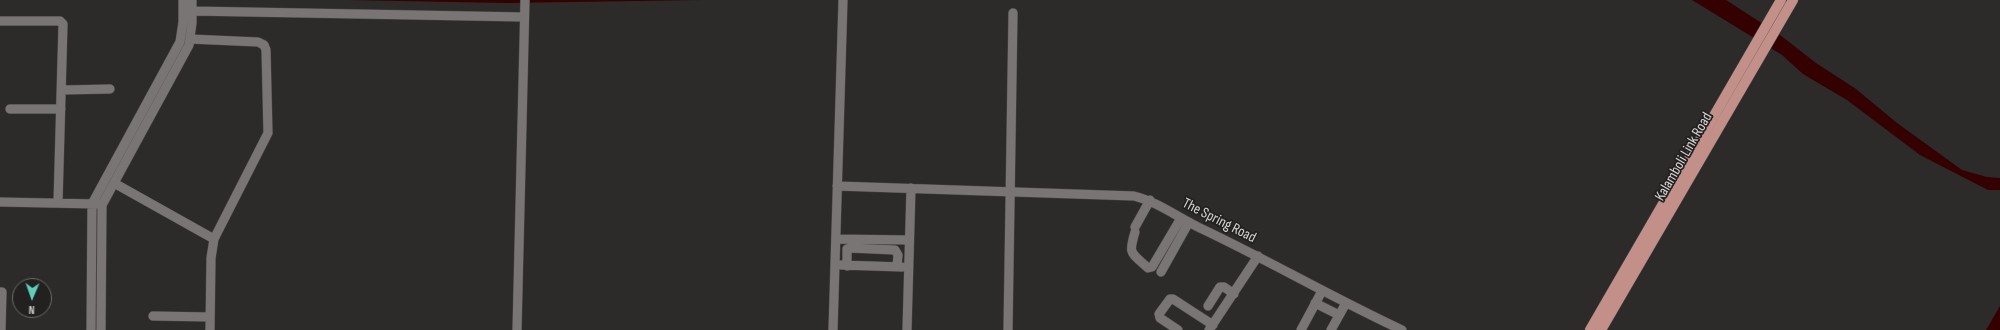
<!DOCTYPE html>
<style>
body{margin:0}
#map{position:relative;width:2000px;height:330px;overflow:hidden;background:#2d2a2a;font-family:"Sofia Sans Condensed",sans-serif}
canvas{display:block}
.north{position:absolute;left:12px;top:278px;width:40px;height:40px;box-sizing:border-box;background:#232020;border:1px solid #6b6868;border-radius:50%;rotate:182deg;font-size:11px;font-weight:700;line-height:16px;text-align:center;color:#d6d4d4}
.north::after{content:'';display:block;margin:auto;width:14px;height:18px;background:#5dceb9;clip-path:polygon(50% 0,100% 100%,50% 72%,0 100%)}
</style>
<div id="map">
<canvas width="2000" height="330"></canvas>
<div class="north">N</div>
</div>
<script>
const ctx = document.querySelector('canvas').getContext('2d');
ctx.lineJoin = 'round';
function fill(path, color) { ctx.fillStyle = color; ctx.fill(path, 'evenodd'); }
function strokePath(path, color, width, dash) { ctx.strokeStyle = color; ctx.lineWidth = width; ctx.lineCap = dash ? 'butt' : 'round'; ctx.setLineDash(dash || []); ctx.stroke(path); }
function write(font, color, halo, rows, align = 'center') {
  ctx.font = font + ' "Sofia Sans Condensed",sans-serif'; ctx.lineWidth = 3.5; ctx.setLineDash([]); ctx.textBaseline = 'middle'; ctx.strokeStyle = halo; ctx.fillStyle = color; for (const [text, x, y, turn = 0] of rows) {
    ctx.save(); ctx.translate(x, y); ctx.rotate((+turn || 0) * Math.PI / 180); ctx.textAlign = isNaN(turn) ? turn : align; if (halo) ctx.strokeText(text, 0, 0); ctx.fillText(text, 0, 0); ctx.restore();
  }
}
fill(new Path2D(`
 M348,0H702L506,3Z
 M1692,0H1726L1780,35L1816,63L1856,89L1897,123L1962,170L1987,177L2000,178V190H1988L1920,155L1847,100L1803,74L1782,55Z
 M2000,306V330H1986Z`), '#340100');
const minor = new Path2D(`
 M192,11L524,17
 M0,21H60L63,24L58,203
 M190,39L258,42L264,45L266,50L268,133L214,239L211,258L210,330
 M62,90L110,89
 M10,109H61
 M114,183L214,239
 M837,186L1134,196C1158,202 1177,217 1200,228C1268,260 1333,298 1402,330
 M0,202L97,204
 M1135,227L1150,200
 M1135,232C1128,255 1131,252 1148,268L1152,267L1181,218
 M836,239L909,240
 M841,265L902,267
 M847,266V249L850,248L895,250L898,255L897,266
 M1161,272L1189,222
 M0,292H2L1,330
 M1315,303L1339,315
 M1208,306L1220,287H1224L1234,294
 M153,316L210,317
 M91,330L92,204L180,42L183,22V0
 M101,330L102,205L189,45L192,23V0
 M517,330L525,0
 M833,330L843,0
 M907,330L911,188
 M1008,330L1013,13
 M1178,330L1160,318L1159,314L1170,299H1173L1213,325
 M1209,330L1258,256
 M1301,330L1322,291
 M1331,330L1346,303`);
const major = new Path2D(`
 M1590,330L1781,0
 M1601,330L1793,0`);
strokePath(minor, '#474544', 10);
strokePath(major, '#474544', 11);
strokePath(minor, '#797575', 9);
strokePath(major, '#c39089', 10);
write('15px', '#d6d4d4', '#232020', [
 ["Kalamboli Link Road",1684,157,-60],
 ["The Spring Road",1219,221,27]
]);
</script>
